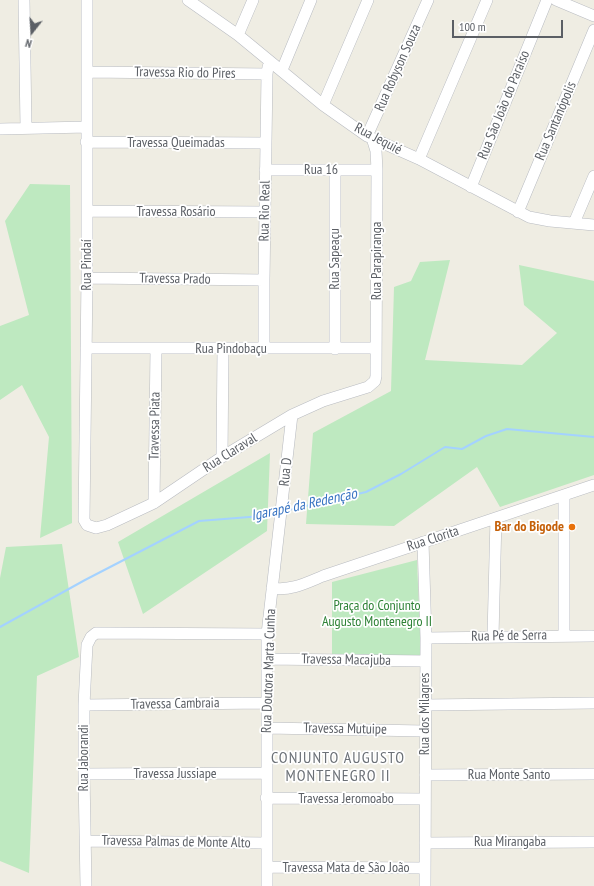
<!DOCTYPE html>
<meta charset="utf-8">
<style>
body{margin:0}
#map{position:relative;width:594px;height:886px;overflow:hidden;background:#efede3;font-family:"PT Sans Narrow",sans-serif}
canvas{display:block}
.north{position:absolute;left:12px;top:12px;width:40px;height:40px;-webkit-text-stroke:3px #fff;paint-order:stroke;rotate:197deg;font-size:11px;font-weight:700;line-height:16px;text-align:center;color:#5b5f65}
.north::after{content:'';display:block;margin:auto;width:14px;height:18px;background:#5b5f65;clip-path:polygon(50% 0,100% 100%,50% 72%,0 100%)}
.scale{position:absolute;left:452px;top:20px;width:111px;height:18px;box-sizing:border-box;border:2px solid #5b5f65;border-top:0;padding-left:5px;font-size:12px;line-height:14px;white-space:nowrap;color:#5b5f65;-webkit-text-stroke:3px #fff;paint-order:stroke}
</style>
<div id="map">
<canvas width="594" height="886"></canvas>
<div class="north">N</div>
<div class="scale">100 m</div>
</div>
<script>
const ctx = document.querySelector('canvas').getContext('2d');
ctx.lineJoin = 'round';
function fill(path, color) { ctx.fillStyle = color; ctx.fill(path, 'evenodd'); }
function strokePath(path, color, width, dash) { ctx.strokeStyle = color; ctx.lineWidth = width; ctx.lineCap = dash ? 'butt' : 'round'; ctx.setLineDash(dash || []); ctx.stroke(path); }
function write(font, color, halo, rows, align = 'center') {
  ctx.font = font + ' "PT Sans Narrow",sans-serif'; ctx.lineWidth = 3.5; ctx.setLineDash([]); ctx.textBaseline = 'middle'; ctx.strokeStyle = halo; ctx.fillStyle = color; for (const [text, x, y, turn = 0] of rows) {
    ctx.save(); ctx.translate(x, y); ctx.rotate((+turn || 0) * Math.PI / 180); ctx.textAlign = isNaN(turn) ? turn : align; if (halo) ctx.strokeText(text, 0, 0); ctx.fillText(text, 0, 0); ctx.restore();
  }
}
fill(new Path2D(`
 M30,184L70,185L72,523L40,538L49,437L22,385L0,400V326L29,315L5,221Z
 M450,260L425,360L522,365L557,333L524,305L519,265L594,281V475L500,507L477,467L394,526L306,524L313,433L391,391L394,287L411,281L420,262Z
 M270,453L267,531L143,614L118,542Z
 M62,544L79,657L37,676L29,873L0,861V578L6,547Z
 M417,560L421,657L332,655V582Z`), '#bee9c0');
strokePath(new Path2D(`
 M284,511L366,492L401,474L445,447L462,449L486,436L507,429L594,437
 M0,627L85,580L199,521L262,516L278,512`), '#a4d2ff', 2);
const minor = new Path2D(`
 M24,0L26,127
 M87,0V278L84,520L87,525L96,528L107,525L154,503L222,457L292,415L323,401L368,387L375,381L376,376L377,170L376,151L372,138
 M188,0L238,35L323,105L367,136L419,159L529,217L550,221L594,225
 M556,0L594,16
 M238,35L253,0
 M282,70L311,0
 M87,72L267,74L268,67
 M323,105L368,0
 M0,129L87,127
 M367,136L428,0
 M86,142L266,143
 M419,159L487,0
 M265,170H377
 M471,187L547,0
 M87,211L265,212
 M518,212L594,30
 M574,223L594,176
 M87,278L264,280
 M86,348H376
 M264,349V280L267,74
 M335,349V170
 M222,457L223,349
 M564,496V635
 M154,503L156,349
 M423,542L426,638L425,886
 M272,588C291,591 306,583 323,576L594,485
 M493,636L496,518
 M426,638L592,636
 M267,659L425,661
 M84,705L266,703
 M425,705L594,703
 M267,728L424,731
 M84,774L266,773
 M425,775L594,774
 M266,798L425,799
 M86,841L266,843
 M425,843L594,842
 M267,867L425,868
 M86,886L84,774V705L87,645L91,637L96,633L267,634
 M267,886V634L292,415`);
strokePath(minor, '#b8bbc1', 12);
strokePath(minor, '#fff', 11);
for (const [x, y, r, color] of [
 [572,527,4,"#e8710a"]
]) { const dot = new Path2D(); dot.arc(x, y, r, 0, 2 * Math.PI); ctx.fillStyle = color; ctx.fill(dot); strokePath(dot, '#fff', 1.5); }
write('14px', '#5b5f65', '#fff', [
 ["Rua Robyson Souza",398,68,-66],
 ["Travessa Rio do Pires",185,73,1],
 ["Rua São João do Paraíso",504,105,-68],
 ["Rua Santanópolis",556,121,-67],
 ["Rua Jequié",378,139,28],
 ["Travessa Queimadas",176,143],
 ["Rua 16",321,170],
 ["Rua Rio Real",265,211,-89],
 ["Travessa Rosário",176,212],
 ["Rua Sapeaçu",335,259,-90],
 ["Rua Parapiranga",377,261,-90],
 ["Rua Pindaí",87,265,-90],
 ["Travessa Prado",175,279,1],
 ["Rua Pindobaçu",231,349],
 ["Travessa Piata",155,426,-89],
 ["Rua Claraval",230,453,-32],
 ["Rua D",286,472,-84],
 ["Rua Clorita",433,539,-18],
 ["Rua Pé de Serra",509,636,-1],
 ["Travessa Macajuba",346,660,1],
 ["Rua Doutora Marta Cunha",269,671,-88],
 ["Travessa Cambraia",175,704,-1],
 ["Rua dos Milagres",425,714,-90],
 ["Travessa Mutuipe",345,729,1],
 ["Rua Jaborandi",84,758,-90],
 ["Travessa Jussiape",175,774],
 ["Rua Monte Santo",509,775],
 ["Travessa Jeromoabo",346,799],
 ["Travessa Palmas de Monte Alto",176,842,1],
 ["Rua Mirangaba",510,842],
 ["Travessa Mata de São João",346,868]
]);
write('bold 14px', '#c56008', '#fff', [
 ["Bar do Bigode",564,527]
], 'right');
write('14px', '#2e8236', '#fff', [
 ["Praça do Conjunto",377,606],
 ["Augusto Montenegro II",377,622]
]);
write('italic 15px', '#3b76c3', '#fff', [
 ["Igarapé da Redenção",304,505,-12]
]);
ctx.letterSpacing = '1px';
write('16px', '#6c7177', '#fff', [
 ["CONJUNTO AUGUSTO",338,758],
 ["MONTENEGRO II",338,776]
]);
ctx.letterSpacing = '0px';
</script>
